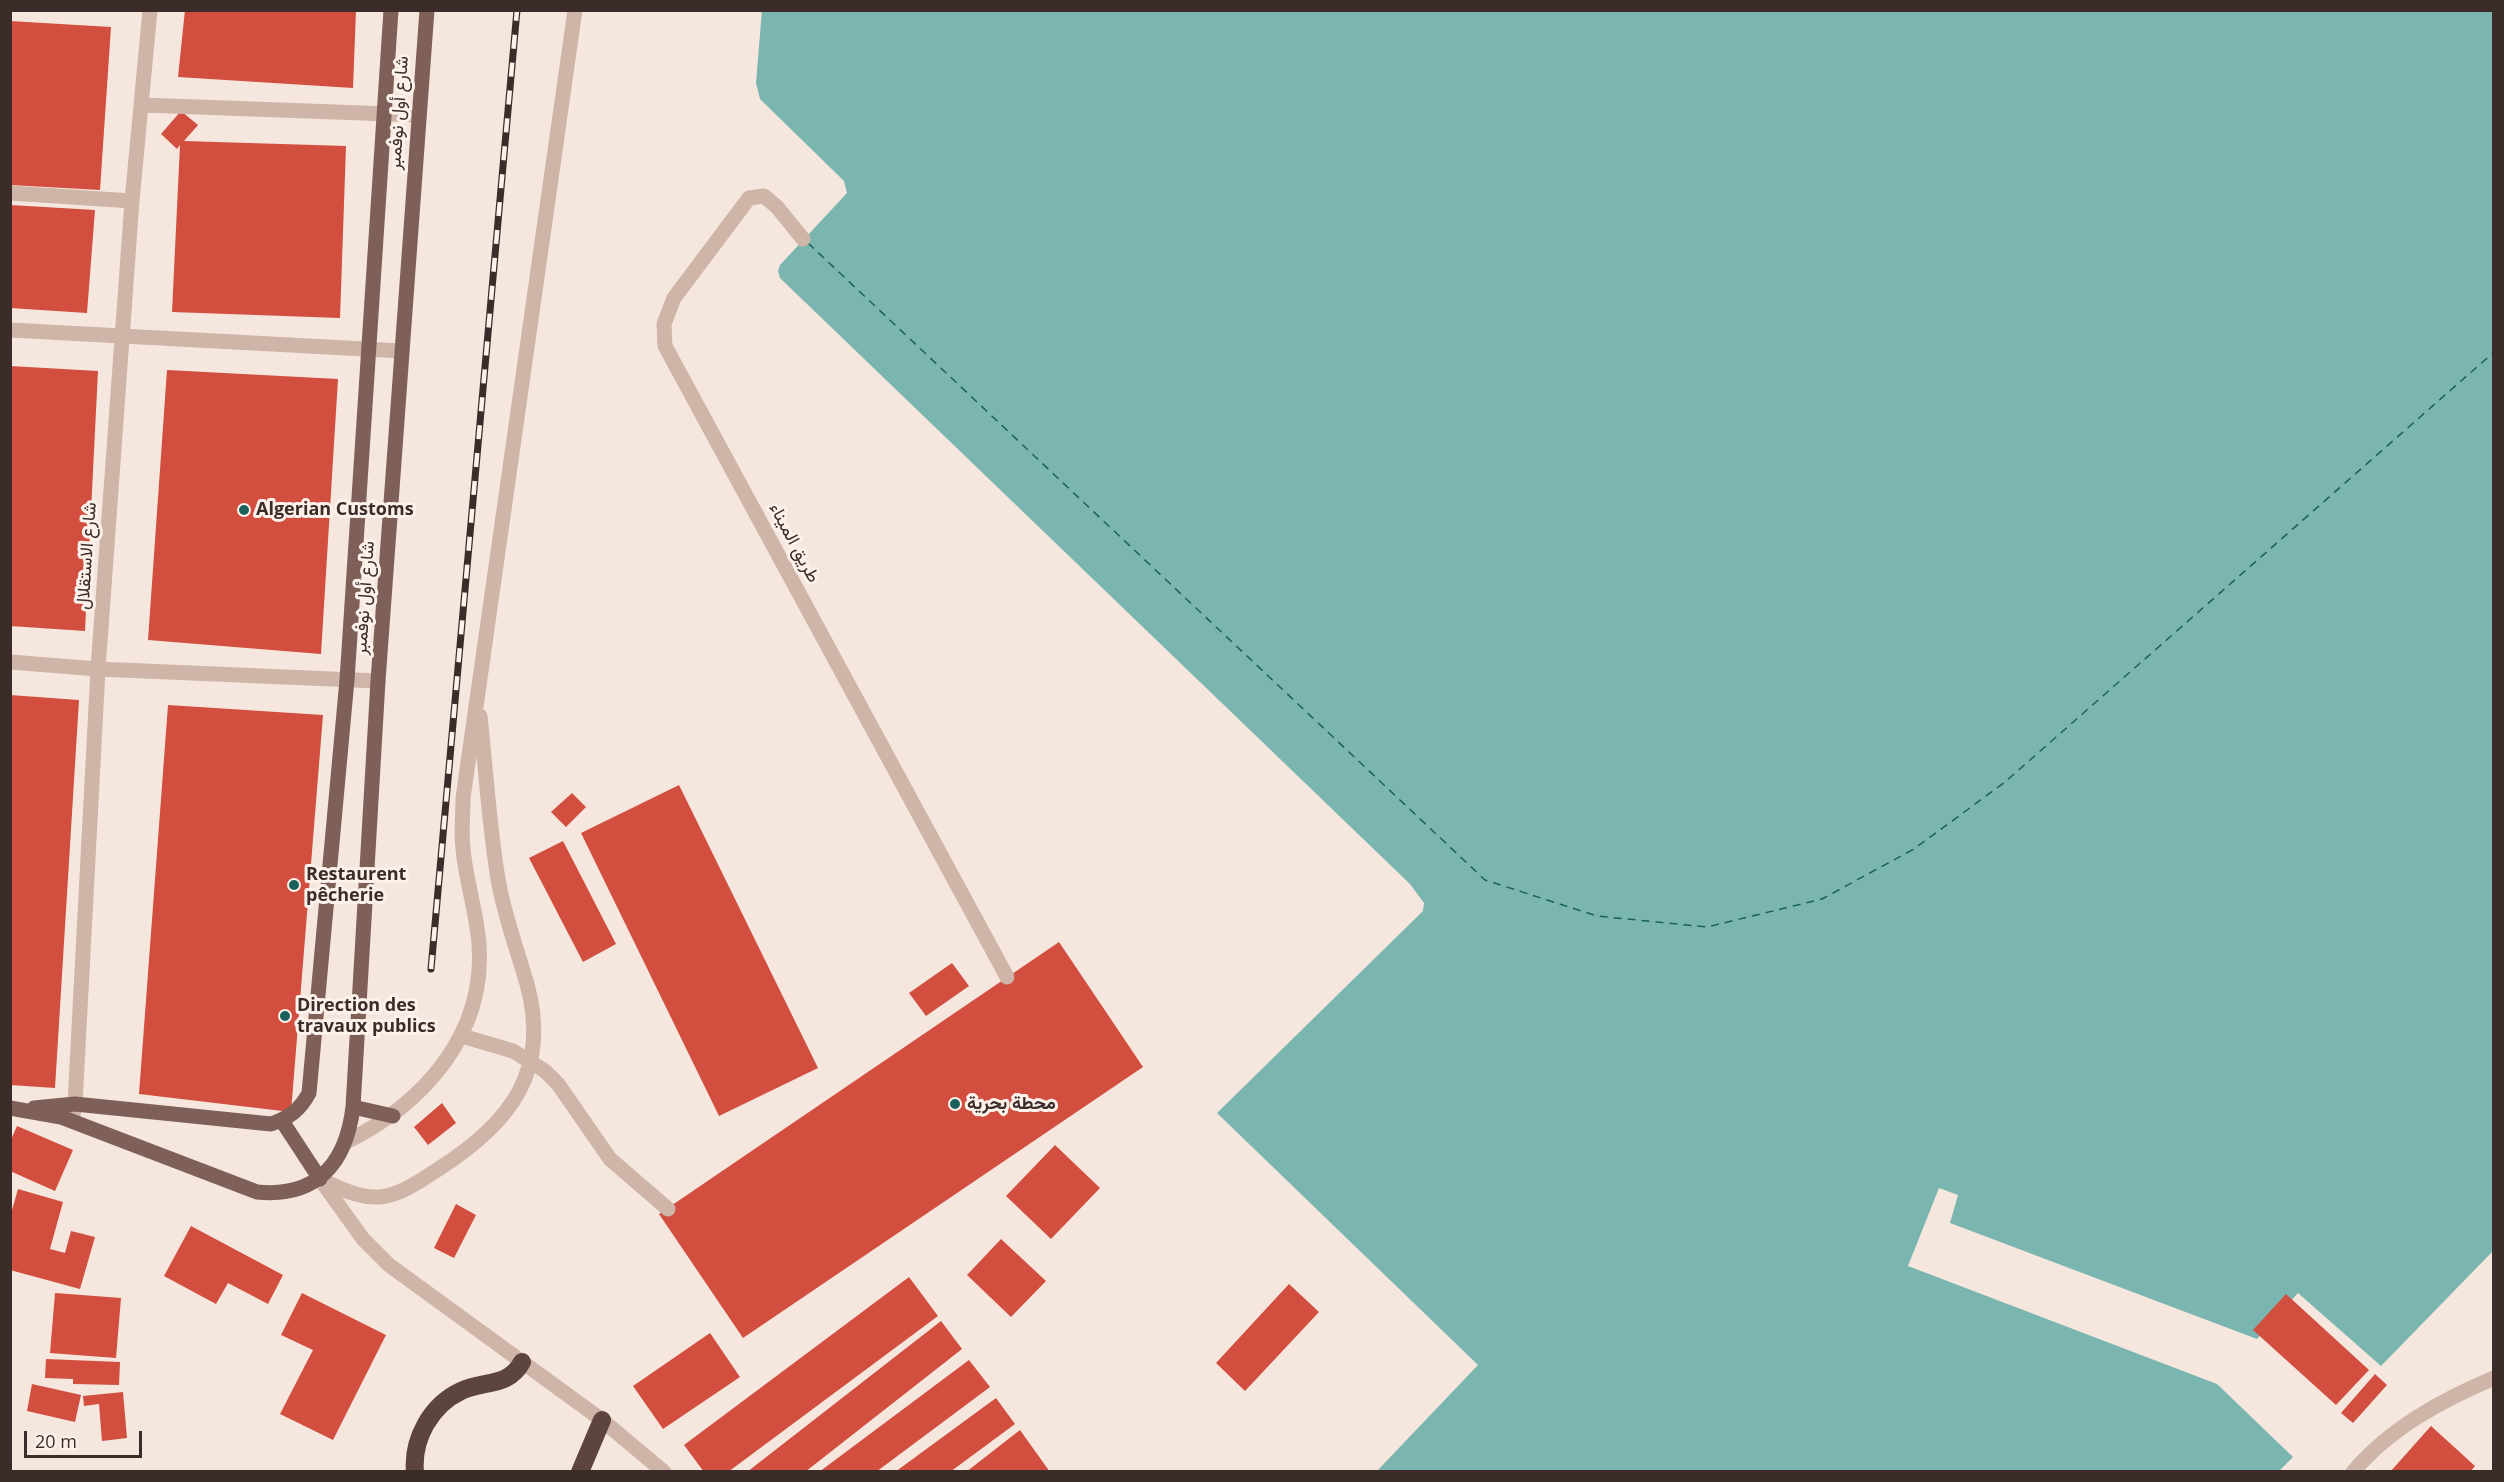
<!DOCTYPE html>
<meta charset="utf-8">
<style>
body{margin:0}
#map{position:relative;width:2504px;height:1482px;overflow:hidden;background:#f5e7de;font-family:"Open Sans",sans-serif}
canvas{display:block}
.frame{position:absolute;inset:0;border:12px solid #3b2c29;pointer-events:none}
.scale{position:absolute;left:24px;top:1431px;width:118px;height:27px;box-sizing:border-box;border:3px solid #3b2c29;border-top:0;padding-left:8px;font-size:18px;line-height:21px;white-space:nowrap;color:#3b2c29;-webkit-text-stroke:4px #fcf2eb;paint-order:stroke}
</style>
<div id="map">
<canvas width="2504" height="1482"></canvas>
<div class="frame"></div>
<div class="scale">20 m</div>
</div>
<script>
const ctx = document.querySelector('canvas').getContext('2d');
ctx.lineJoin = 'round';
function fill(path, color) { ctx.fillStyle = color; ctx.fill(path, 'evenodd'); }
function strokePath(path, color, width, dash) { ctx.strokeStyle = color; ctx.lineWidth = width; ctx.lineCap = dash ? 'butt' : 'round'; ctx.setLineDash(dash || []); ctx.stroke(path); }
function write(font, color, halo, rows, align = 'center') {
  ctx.font = font + ' "Open Sans",Vazirmatn,sans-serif'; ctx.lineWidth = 6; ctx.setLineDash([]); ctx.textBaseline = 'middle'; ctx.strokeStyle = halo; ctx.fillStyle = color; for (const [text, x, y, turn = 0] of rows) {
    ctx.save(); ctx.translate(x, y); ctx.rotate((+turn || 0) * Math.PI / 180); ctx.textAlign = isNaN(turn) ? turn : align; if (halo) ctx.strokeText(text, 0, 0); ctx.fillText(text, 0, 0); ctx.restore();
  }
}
fill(new Path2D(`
 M762,10L2493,11V1251L2381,1366L2298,1293L2257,1339L1950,1223L1958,1195L1939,1188L1908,1266L2217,1384L2293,1457L2279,1471H1377L1478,1365L1217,1113L1423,911L1424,903L1410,884L780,278L778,271L780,265L847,193L844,181L760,99L756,83Z`), '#7ab5b0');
strokePath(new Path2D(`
 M808,243L1485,880L1597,916L1707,927L1822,899L1914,849L2005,782L2494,352`), '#1a615c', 1.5, [8, 6]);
fill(new Path2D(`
 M185,10H356L353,88L178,77Z
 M10,21L111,27L100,190L10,185Z
 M181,111L198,125L184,141L346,146L340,318L172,312L180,145L177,149L161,134Z
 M10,205L95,210L87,313L10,308Z
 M10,366L98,371L85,631L10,626Z
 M167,370L338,379L321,654L148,640Z
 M10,695L79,700L55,1088L10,1085Z
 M168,705L323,715L291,1112L139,1094Z
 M679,785L818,1068L719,1116L581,833Z
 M572,793L586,807L566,827L551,812Z
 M563,841L616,944L583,962L529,858Z
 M1059,942L1143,1067L743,1338L659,1214Z
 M952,963L969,986L926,1016L909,993Z
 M442,1103L456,1123L428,1145L414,1127Z
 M17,1126L73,1150L55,1191L10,1171V1142Z
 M1055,1145L1100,1188L1051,1239L1006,1196Z
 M18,1189L63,1202L50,1249L65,1253L71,1231L95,1237L80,1289L10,1270V1217Z
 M456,1204L476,1215L454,1258L434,1248Z
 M191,1226L283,1275L268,1304L228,1283L216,1304L164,1276Z
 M1001,1239L1046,1281L1011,1317L967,1275Z
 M909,1277L938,1316L728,1472H704L684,1445Z
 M1289,1284L1319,1312L1245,1391L1216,1363Z
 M55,1293L121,1298L116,1358L50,1353Z
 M302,1293L386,1335L333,1440L280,1414L313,1350L281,1335Z
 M2286,1294L2369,1370L2336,1405L2253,1330Z
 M941,1321L962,1349L805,1472H747Z
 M710,1333L740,1377L663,1429L633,1386Z
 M46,1359L120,1362L119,1385L73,1384V1379L45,1378Z
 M969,1360L990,1387L876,1472H819Z
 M2375,1374L2387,1385L2353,1423L2341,1413Z
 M32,1384L81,1395L75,1422L27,1411Z
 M123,1392L127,1438L102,1441L99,1404L84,1406L83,1396Z
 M996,1398L1015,1424L950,1472H895Z
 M2431,1426L2475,1466L2470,1472H2390Z
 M1020,1430L1050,1472H966Z`), '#d24e3f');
strokePath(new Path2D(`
 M803,239L777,207L764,196L749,198L674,298L664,324L665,346L1007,977
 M462,1036L513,1051L545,1071L558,1084L610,1159L668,1209
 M346,1142C423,1104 486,1035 479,943C476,911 466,880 463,849C461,832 463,815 463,798L575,10
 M320,1179C376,1207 389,1202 440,1168C510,1123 551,1071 527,984C517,949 504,915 498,879C489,825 486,770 480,716`), '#cfb4a8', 15);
strokePath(new Path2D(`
 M142,105L418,115
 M10,193L132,201
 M10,330L402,351
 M10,662L98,669L378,681
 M72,1121L75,1104L98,669L132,201L150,10
 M320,1179L363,1239L389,1265L602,1420L664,1472
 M2353,1472C2390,1428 2442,1400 2494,1378`), '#cfb4a8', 15);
strokePath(new Path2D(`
 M353,1107L393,1116
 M10,1108L61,1117L257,1192C316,1198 346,1164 353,1107L378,681L427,10
 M34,1108L75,1104L271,1124C289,1118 300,1110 309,1093L347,680L391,10
 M282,1121L320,1179`), '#7e6059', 15);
strokePath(new Path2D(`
 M415,1472C412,1439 431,1405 461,1391C483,1380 508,1388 522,1362
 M580,1472L602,1420`), '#5d443f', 18);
const rail = new Path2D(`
 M431,969L517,10`);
strokePath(rail, '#3b2c29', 7);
strokePath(rail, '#fcf2eb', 4.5, [14]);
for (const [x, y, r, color] of [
 [244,510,6,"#1a615c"],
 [294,885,6,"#1a615c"],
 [285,1016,6,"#1a615c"],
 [955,1104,6,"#1a615c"]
]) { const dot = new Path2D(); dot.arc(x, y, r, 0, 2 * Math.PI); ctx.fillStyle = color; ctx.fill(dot); strokePath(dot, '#fcf2eb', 2); }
write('18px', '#3b2c29', '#fcf2eb', [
 ["شارع أول نوفمبر",399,113,-86],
 ["طريق الميناء",794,543,62],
 ["شارع الاستقلال",87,556,-86],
 ["شارع أول نوفمبر",365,598,-86]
]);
write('bold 18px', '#3b2c29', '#fcf2eb', [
 ["Algerian Customs",256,510],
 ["Restaurent",306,875],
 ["pêcherie",306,896],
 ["Direction des",297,1006],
 ["travaux publics",297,1027],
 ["محطة بحرية",967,1104]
], 'left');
</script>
